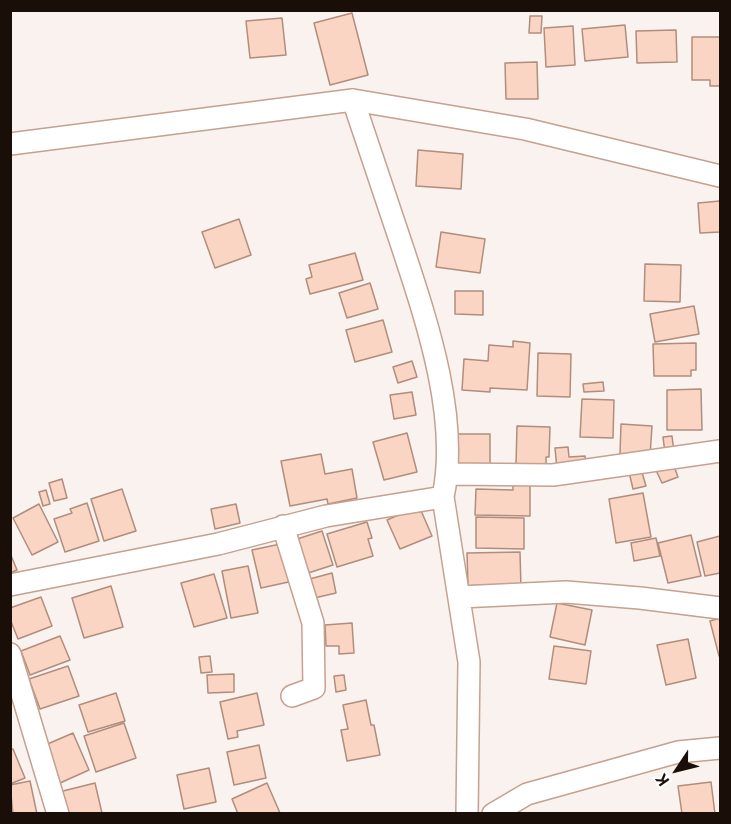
<!DOCTYPE html>
<style>
body{margin:0}
#map{position:relative;width:731px;height:824px;overflow:hidden;background:#f9f2ee;font-family:"Open Sans",sans-serif}
canvas{display:block}
.frame{position:absolute;inset:0;border:12px solid #1a0e08;pointer-events:none}
.north{position:absolute;left:647px;top:740px;width:60px;height:60px;-webkit-text-stroke:4px #fff;paint-order:stroke;rotate:235deg;font-size:16px;font-weight:700;line-height:24px;text-align:center;color:#1a0e08}
.north::after{content:'';display:block;margin:auto;width:21px;height:27px;background:#1a0e08;clip-path:polygon(50% 0,100% 100%,50% 72%,0 100%)}
</style>
<div id="map">
<canvas width="731" height="824"></canvas>
<div class="frame"></div>
<div class="north">K</div>
</div>
<script>
const ctx = document.querySelector('canvas').getContext('2d');
ctx.lineJoin = 'round';
function fill(path, color) { ctx.fillStyle = color; ctx.fill(path, 'evenodd'); }
function strokePath(path, color, width, dash) { ctx.strokeStyle = color; ctx.lineWidth = width; ctx.lineCap = dash ? 'butt' : 'round'; ctx.setLineDash(dash || []); ctx.stroke(path); }
const building = new Path2D(`
 M352,13L368,75L330,85L314,23Z
 M530,16H542L541,33H529Z
 M282,18L286,55L250,58L246,21Z
 M625,25L628,57L585,61L582,29Z
 M573,26L575,65L546,67L544,28Z
 M676,30L677,62L637,63L636,31Z
 M692,37H720V86H710V80H692Z
 M537,62L538,99H506L505,63Z
 M418,150L463,154L461,189L416,186Z
 M720,201V232L700,233L698,203Z
 M239,219L251,255L215,268L202,232Z
 M441,232L485,239L480,273L436,267Z
 M355,253L363,280L310,294L306,279L312,277L309,265Z
 M645,264L681,265L680,302L644,301Z
 M370,283L378,309L347,318L339,293Z
 M455,291H483V315L455,314Z
 M694,306L699,334L655,342L650,314Z
 M383,320L392,352L355,362L346,330Z
 M513,341L530,343L527,390L490,388V392L462,390L464,359L488,361L489,345L513,347Z
 M696,343V370H691V376H654L653,344Z
 M538,353L571,354L570,397L537,396Z
 M412,361L417,377L398,383L393,367Z
 M603,382L604,391L584,392L583,384Z
 M701,389L702,430H667V390Z
 M412,392L416,415L394,419L390,395Z
 M582,399L614,400L613,438L580,437Z
 M621,424L652,426L650,456L620,454Z
 M517,426L550,427L549,457H546V465L516,464Z
 M407,433L417,472L384,480L373,442Z
 M455,434H490V466H455Z
 M672,436L674,452L665,453L663,437Z
 M568,447L569,457L585,456L586,466L557,469L555,448Z
 M321,454L325,474L352,469L357,498L328,504L327,499L290,506L281,461Z
 M672,461L678,477L662,483L655,468Z
 M641,469L646,486L633,489L629,472Z
 M62,479L67,498L54,501L49,483Z
 M513,483H530V516L475,515L476,489L513,490Z
 M122,489L136,531L104,541L91,499Z
 M46,490L50,504L43,506L39,492Z
 M643,493L651,537L616,543L609,499Z
 M87,503L99,541L65,552L54,519L72,513L70,509Z
 M39,504L58,542L32,555L13,518Z
 M236,504L240,523L215,529L211,509Z
 M419,506L432,536L400,549L387,520Z
 M476,517L524,518V549L476,548Z
 M367,522L372,538L368,539L373,556L337,567L327,534Z
 M322,531L333,565L302,575L291,541Z
 M691,535L701,576L668,583L658,543Z
 M720,536V573L705,576L697,542Z
 M656,538L660,556L634,561L631,543Z
 M285,543L293,581L261,588L252,550Z
 M520,552L521,589L479,590V585L468,586L467,553Z
 M10,553L17,570L10,573Z
 M248,566L258,613L231,618L222,571Z
 M332,573L336,593L310,599L306,580Z
 M214,574L227,618L194,627L181,583Z
 M111,586L123,627L84,638L72,598Z
 M41,597L52,626L18,639L10,619V608Z
 M557,603L592,610L585,645L550,637Z
 M720,618V655L719,656L710,621Z
 M352,623L354,653L339,654V646H326L325,625Z
 M60,636L70,660L30,675L21,651Z
 M688,639L696,678L666,685L657,645Z
 M554,646L591,651L586,684L549,679Z
 M210,656L212,672L201,673L199,657Z
 M68,666L79,696L40,709L29,679Z
 M234,674V692L208,693L207,675Z
 M344,675L346,690L336,692L334,676Z
 M116,693L125,721L88,732L79,705Z
 M257,693L264,725L237,731L238,737L228,739L220,702Z
 M366,700L371,725H374L380,755L347,761L341,730L348,729L343,705Z
 M124,723L136,758L96,772L84,736Z
 M73,733L89,770L60,783L43,746Z
 M259,745L266,778L234,785L227,752Z
 M13,749L25,778L10,784V750Z
 M209,768L216,802L184,809L177,775Z
 M30,781L37,814H13L10,785Z
 M711,782L715,814H682L678,786Z
 M95,783L102,813L65,814L59,792Z
 M267,783L280,813L238,814L232,799Z`);
fill(building, '#fad5c3');
strokePath(building, '#b08d7d', 1.5);
const minor = new Path2D(`
 M353,100C369,148 385,195 401,243C426,319 460,417 443,497L469,662L467,814
 M10,144L353,100L525,129L720,176
 M448,474L553,475L720,451
 M283,526L313,623L314,688L292,696
 M10,585L218,544L326,516L443,497
 M460,597L566,592L640,598L720,608
 M10,654L58,814
 M493,814L527,794L678,752L720,748`);
strokePath(minor, '#c4a190', 24);
strokePath(minor, '#fff', 21);
</script>
